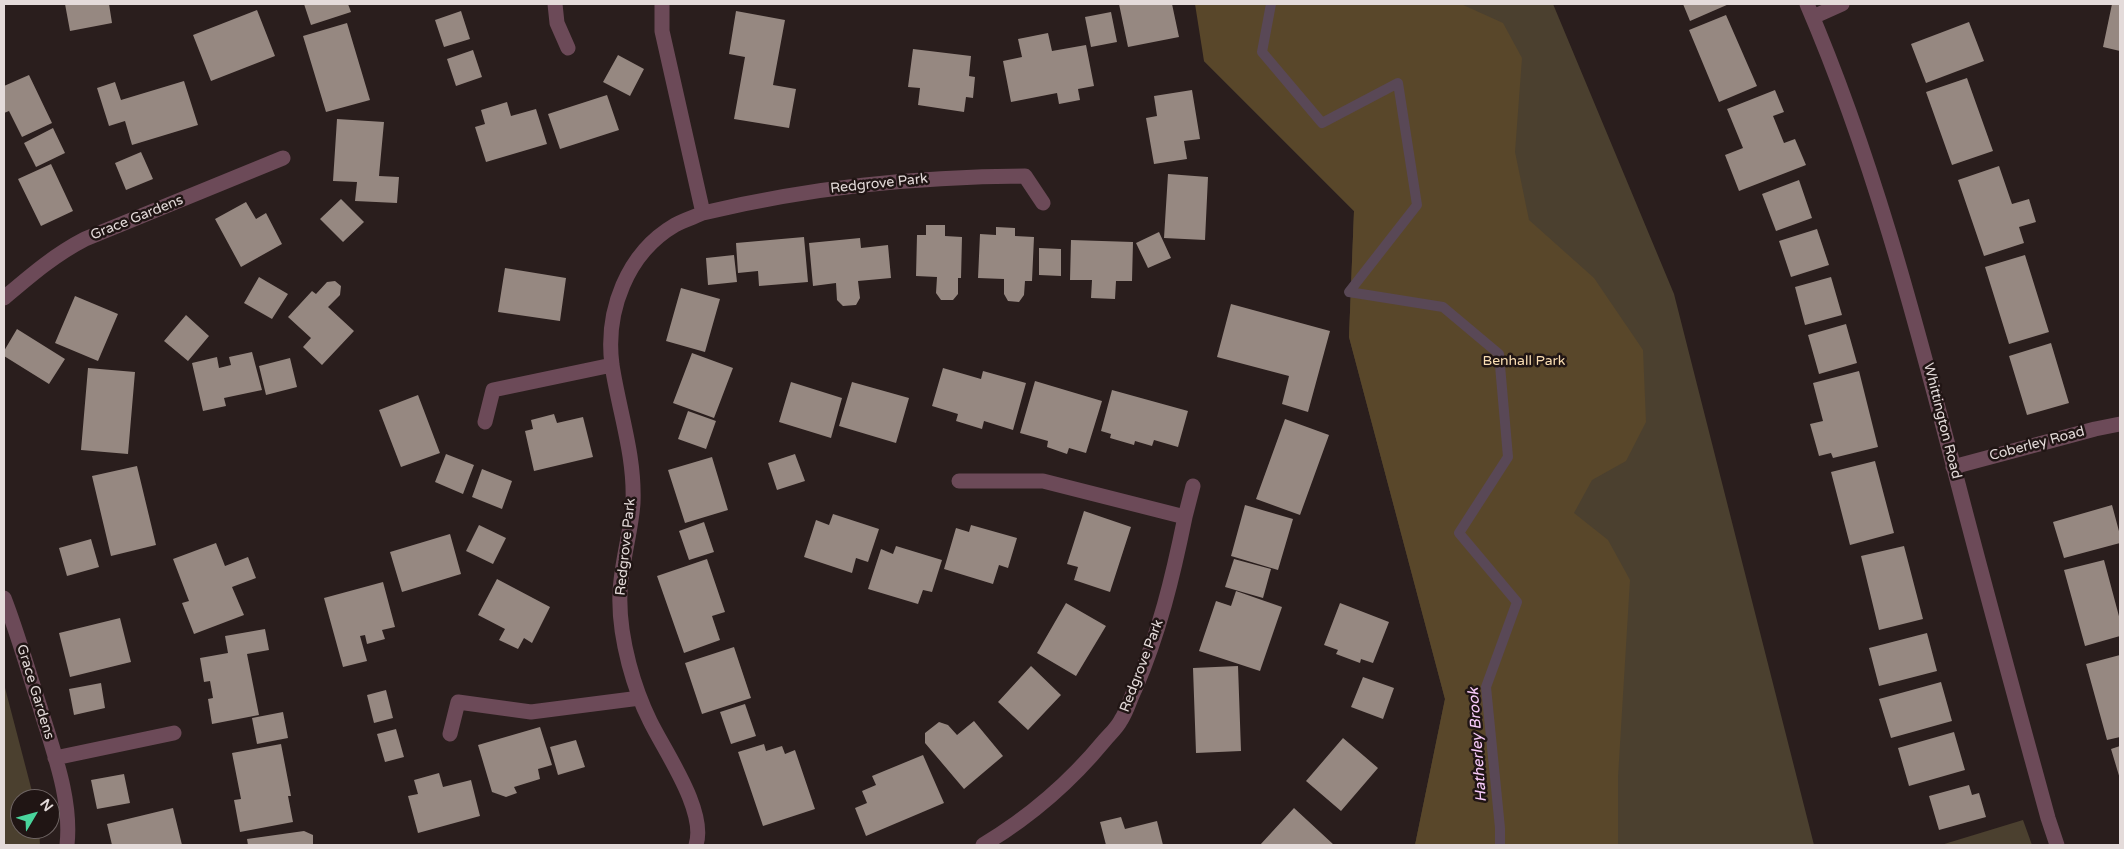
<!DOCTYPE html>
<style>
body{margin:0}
#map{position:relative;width:2124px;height:849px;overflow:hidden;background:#2a1e1d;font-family:"Varela Round",sans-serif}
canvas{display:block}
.frame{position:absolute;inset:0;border:5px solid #e4dbda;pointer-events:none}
.north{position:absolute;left:10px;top:789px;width:50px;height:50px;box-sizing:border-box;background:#201514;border:1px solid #6e6463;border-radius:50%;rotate:53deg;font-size:14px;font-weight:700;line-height:20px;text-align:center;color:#e4dbda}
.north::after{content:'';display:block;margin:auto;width:18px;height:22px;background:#49d49c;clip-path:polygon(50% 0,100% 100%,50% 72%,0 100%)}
</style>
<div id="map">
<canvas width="2124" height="849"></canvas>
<div class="frame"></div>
<div class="north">N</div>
</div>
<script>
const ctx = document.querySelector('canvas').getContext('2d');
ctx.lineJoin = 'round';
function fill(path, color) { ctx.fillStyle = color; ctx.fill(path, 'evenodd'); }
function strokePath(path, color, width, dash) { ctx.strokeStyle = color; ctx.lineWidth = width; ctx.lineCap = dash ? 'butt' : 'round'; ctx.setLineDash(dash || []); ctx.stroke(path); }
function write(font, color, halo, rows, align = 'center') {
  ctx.font = font + ' "Varela Round",sans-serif'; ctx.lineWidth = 5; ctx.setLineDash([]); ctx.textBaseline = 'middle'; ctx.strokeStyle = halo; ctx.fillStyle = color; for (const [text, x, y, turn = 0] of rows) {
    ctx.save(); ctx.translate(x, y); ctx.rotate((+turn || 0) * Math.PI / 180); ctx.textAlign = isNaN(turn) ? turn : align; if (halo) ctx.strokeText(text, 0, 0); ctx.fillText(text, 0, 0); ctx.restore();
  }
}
fill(new Path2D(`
 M1202,4H1553L1674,294L1814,845H1415L1445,699L1349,337L1354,211L1204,61Z
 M4,684L34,799H20V829H39L40,845H4Z
 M2023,820L2032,845H1941Z`), '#4b402f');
fill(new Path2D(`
 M1195,4H1461L1503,23L1522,58L1515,152L1529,220L1594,278L1643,350L1646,422L1626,461L1592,480L1574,513L1608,540L1630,580L1618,777V845H1415L1445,699L1349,337L1354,211L1204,61Z`), '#59472a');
strokePath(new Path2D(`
 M1271,4L1262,52L1322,123L1398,83L1417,205L1349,292L1443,307L1499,354L1508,457L1459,533L1517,602L1486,687L1500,828V845`), '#594856', 10);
fill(new Path2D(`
 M65,4H109L112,23L70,31Z
 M304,4H348L351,12L311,25Z
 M1119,4H1172L1179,37L1128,47Z
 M1683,4H1729L1690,21Z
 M2112,4H2120V51L2103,47Z
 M257,10L275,56L211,81L193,35Z
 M461,11L470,39L444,47L435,20Z
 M736,11L785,20L773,85L796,89L789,128L734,119L745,57L729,54Z
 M1111,12L1117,42L1091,47L1085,17Z
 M1726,15L1757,86L1719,102L1689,30Z
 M1969,22L1984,61L1926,83L1911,44Z
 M347,23L370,100L326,112L303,36Z
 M1048,33L1052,51L1086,45L1094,86L1078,89L1080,100L1059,104L1057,93L1011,102L1003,61L1022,57L1018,39Z
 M913,49L971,56L969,76L975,77L973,98L966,97L964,112L918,105L920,88L908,87Z
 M473,50L482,77L456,86L447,59Z
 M618,55L644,69L630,96L603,82Z
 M29,75L52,123L22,137L9,111L4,113V86Z
 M1967,78L1993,151L1952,165L1926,92Z
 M184,81L198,125L132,145L125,121L109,126L97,88L115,82L121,100Z
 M1192,90L1200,139L1184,141L1187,159L1154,164L1146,118L1157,116L1154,96Z
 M1775,90L1784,112L1773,116L1784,143L1795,139L1806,165L1739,191L1725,155L1743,148L1727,109Z
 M607,95L619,130L560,149L548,114Z
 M507,102L511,116L536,109L547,144L486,162L475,127L485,124L481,110Z
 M337,119L384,122L379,176L399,177L397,203L355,201L357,182L333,181Z
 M53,128L65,153L36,167L24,143Z
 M141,152L153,179L126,190L115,163Z
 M51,164L73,211L41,226L18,179Z
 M1999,166L2012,204L2029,199L2036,222L2019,227L2024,243L1984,256L1958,180Z
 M1168,174L1208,177L1205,240L1164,238Z
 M1799,180L1812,218L1776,231L1762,194Z
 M341,199L364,222L343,242L320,219Z
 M246,202L256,219L266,213L282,244L241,267L215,219Z
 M926,225H945V236L962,237L961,278H958V294L953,300H941L936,293L937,277L916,276L917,235H926Z
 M996,227L1015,228V236L1034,237L1032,281H1025L1024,295L1019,302L1008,301L1004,294V279L978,278L980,234L996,235Z
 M1817,229L1829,265L1791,277L1779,241Z
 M1159,232L1171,258L1148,268L1136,243Z
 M804,237L808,282L759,286L758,271L738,273L736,243Z
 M860,238L861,248L888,245L891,278L858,281L860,298L856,305L843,306L837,300L836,283L813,286L809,243Z
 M1071,240L1133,242L1132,281H1116L1115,299L1091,298L1092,280H1070Z
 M1039,248L1061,249V276L1039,275Z
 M734,255L737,282L708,285L706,258Z
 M2025,255L2049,332L2009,344L1985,267Z
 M505,268L566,278L560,321L498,312Z
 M259,277L288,294L272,319L244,303Z
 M1831,277L1842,315L1805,325L1795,287Z
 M335,281L341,286L340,295L328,307L354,331L322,365L303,347L311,338L288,317L312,291L316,294L327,282Z
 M681,288L720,299L705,352L666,341Z
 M75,296L118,314L98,361L55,343Z
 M1231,304L1330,331L1308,412L1282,404L1289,376L1217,357Z
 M186,315L209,336L188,361L164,341Z
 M1846,324L1857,363L1819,374L1808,335Z
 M17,329L65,359L49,384L4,356V351Z
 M2051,343L2069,403L2027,415L2009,356Z
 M252,352L262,390L224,398L226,406L203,411L192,363L217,357L219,368L231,365L229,357Z
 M692,353L733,368L714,418L673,403Z
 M290,358L297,387L266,395L259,366Z
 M88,368L135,372L128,454L81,450Z
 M943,368L981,379L983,371L1026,383L1013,430L984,421L982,429L956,421L958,414L932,406Z
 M1859,371L1878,447L1833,458L1831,453L1819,456L1810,424L1823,421L1813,383Z
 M1035,381L1102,401L1086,453L1069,448L1067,454L1047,447L1048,441L1020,433Z
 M791,382L842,398L831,438L779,422Z
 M852,382L909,398L896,443L839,426Z
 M1112,390L1188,411L1178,447L1154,440L1152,446L1135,441L1134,445L1110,438L1111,434L1101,431Z
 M418,395L440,453L401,467L379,410Z
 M688,411L716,421L706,449L678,439Z
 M554,414L557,423L583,417L593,457L534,471L525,431L533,429L531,420Z
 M1285,419L1329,435L1300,515L1256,499Z
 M446,454L474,465L463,494L435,482Z
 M795,454L805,481L777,490L768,463Z
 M712,457L728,510L685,523L668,470Z
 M1875,461L1894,533L1850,545L1831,472Z
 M137,466L156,545L111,556L92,476Z
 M482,469L512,481L502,509L472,497Z
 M1245,505L1293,519L1278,570L1231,556Z
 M2112,505L2120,535V543L2064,558L2053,522Z
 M1084,511L1131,527L1110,592L1074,580L1078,567L1067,564Z
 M833,514L879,529L868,562L856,558L852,573L804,557L816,520L829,525Z
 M704,522L714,552L689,560L679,531Z
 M479,525L506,538L493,564L466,551Z
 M971,525L1017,538L1008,568L999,565L993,584L944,569L956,528L969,532Z
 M450,534L461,574L402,592L390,552Z
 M91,539L99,567L67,576L59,548Z
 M216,543L225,566L248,557L256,578L232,587L244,615L194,634L182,603L189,601L173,559Z
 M896,546L942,560L932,592L923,590L918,604L868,589L881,549L893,554Z
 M1904,546L1923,619L1879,630L1861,556Z
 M707,559L725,612L712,616L720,640L684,653L657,576Z
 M1234,559L1271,569L1263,598L1225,587Z
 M2104,560L2120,620V636L2085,646L2064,570Z
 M497,579L550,607L532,643L524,638L518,649L499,640L505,629L478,615Z
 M383,582L395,627L382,630L385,639L367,644L365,635L360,636L367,661L343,667L324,598Z
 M1236,591L1282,607L1260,671L1199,651L1216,601L1231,606Z
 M1066,603L1106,626L1076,676L1037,653Z
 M1340,603L1389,622L1373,663L1361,659L1360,663L1336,654L1338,650L1324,645Z
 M120,618L131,662L70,677L59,633Z
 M265,629L269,650L247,654L259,715L212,724L208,699L213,698L210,681L204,682L200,658L228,653L225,636Z
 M1927,633L1937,671L1879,686L1869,648Z
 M734,647L751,698L702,714L685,663Z
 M2120,655V737L2107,740L2086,664Z
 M1031,666L1061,695L1028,730L998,702Z
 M1238,666L1241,751L1196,753L1193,668Z
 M1363,677L1394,688L1383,719L1351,707Z
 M1941,682L1952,721L1891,738L1879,699Z
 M101,683L105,708L74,715L69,689Z
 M386,690L393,718L374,723L367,695Z
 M745,704L756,736L731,744L720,712Z
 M283,712L288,738L257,744L252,718Z
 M974,721L1003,756L964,789L925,743V733L939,722L948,725L957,735Z
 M540,727L552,765L538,769L540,779L514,787L517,793L506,797L492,792L478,745Z
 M396,729L404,757L385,762L377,734Z
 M1954,732L1965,770L1909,786L1898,748Z
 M1343,738L1378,768L1341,811L1306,781Z
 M576,740L585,767L558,775L550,747Z
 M281,744L291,796H288L293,822L240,832L234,800L241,799L232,753Z
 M764,744L766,751L782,746L785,754L795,750L815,809L763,826L738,752Z
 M2120,746V779L2111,749Z
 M923,755L944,803L866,836L855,808L867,803L862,791L876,785L872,776Z
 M439,773L443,787L471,780L480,816L418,833L408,796L418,794L414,780Z
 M124,774L130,803L97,809L91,780Z
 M1969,785L1972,795L1979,793L1986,817L1939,830L1929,796Z
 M173,808L182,845H112L107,824Z
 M1294,808L1334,845H1260Z
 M1121,817L1125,829L1157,821L1163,845H1106L1100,822Z
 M304,831L313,835V845H248L247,839Z`), '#968881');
strokePath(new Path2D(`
 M555,4L557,23L568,48
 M662,4V31L703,213C694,217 684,220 675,225C627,253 605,311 612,365C619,411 635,455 633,503C631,533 621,563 620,593C619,616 623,641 629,664C634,683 641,703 650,721C665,752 707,811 696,845
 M1807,4C1871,153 1913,311 1954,468C1984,585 2016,701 2048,818L2057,845
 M1813,17L1842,4
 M703,213C812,187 913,177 1025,176L1043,203
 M4,298C30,276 54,255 85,239L283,158
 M485,422L493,390L612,365
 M1953,467L2095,429L2120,424
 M959,481H1043L1185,517C1173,576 1159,634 1135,689C1130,699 1127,711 1121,720C1117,728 1110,734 1104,741C1071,781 1028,818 983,845
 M1185,517L1193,486
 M4,598C18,634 28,671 40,707C53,751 72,799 67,845
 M450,734L458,702L531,712L640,698
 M55,758L174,733`), '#6c4a58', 15);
write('14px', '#e4dbda', '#201514', [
 ["Redgrove Park",879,184,-6],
 ["Grace Gardens",137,218,-22],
 ["Whittington Road",1942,421,76],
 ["Coberley Road",2037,444,-15],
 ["Redgrove Park",626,547,-84],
 ["Redgrove Park",1142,666,-69],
 ["Grace Gardens",35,692,73]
]);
write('14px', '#f9ddb2', '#201514', [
 ["Benhall Park",1524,361]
]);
write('italic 15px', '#f9ccfb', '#201514', [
 ["Hatherley Brook",1478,745,-94]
]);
</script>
